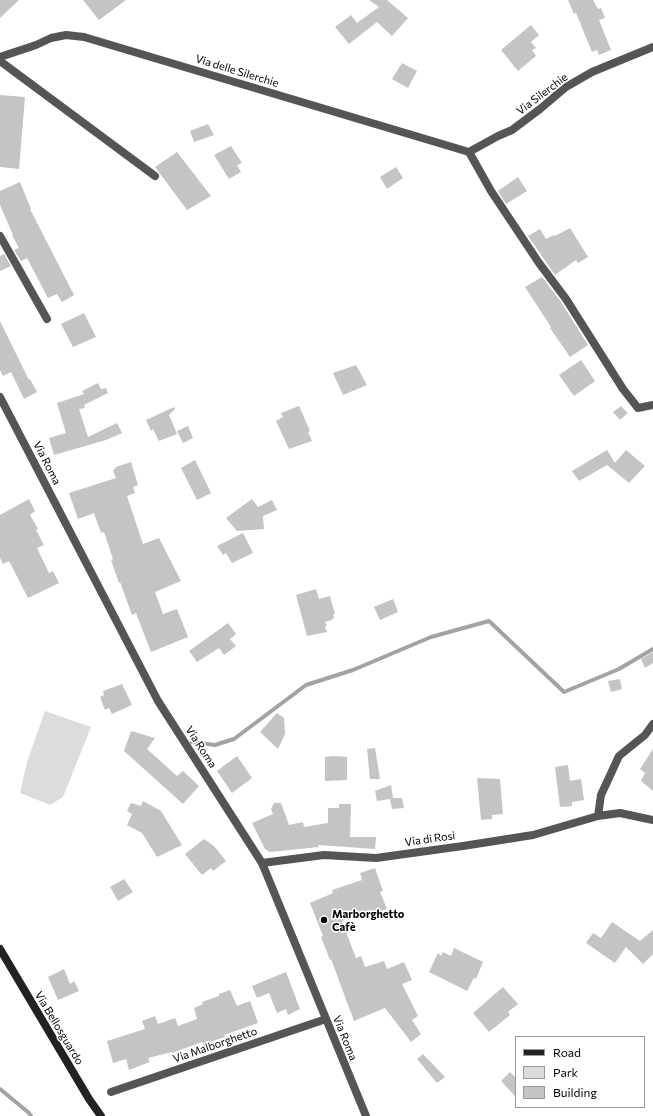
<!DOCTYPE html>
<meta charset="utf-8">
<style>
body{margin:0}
#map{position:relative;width:653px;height:1116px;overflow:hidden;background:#fff;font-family:Commissioner,sans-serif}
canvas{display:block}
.legend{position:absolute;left:515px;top:1036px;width:130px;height:72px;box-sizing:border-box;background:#fff;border:1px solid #999;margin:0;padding:5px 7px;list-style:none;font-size:12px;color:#000}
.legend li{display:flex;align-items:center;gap:8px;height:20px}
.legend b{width:20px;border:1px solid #999}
</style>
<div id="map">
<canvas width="653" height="1116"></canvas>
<ul class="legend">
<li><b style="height:5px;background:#222"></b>Road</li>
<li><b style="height:11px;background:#dcdcdc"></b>Park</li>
<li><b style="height:11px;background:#c4c4c4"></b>Building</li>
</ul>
</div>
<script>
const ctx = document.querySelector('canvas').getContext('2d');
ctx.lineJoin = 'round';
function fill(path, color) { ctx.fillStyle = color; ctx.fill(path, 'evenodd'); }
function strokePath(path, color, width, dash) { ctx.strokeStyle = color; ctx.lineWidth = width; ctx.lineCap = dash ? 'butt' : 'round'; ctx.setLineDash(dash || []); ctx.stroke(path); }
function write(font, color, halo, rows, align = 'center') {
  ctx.font = font + ' Commissioner,sans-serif'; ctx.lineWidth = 3; ctx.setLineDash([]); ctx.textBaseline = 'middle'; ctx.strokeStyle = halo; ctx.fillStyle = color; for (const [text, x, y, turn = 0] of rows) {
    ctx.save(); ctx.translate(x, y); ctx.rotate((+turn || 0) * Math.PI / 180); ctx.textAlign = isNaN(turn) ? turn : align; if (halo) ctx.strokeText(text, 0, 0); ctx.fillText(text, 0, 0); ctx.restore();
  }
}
fill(new Path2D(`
 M45,711L91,727L63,797L50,805L20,793L27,762Z`), '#dcdcdc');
strokePath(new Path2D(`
 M192,742L215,745L234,739L306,685L353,670L431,637L489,621L564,692L619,669L653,649
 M0,1089L29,1113L31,1116`), '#a3a3a3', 4);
fill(new Path2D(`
 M0,0H19L0,18Z
 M83,0H126L99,20Z
 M369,0H387L408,18L392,36L377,22L349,44L335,27L351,15L357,23L379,7Z
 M568,0H593L598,9L601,8L605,18L599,20L611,50L599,55L597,50L592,52L576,13L574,14Z
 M531,25L539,35L531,42L536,48L532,50L536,56L518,71L501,50Z
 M402,63L417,71L408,88L392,79Z
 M0,95L25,97L19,169L0,167Z
 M208,124L214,135L194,142L190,131Z
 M231,146L242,163L237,165L241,172L229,179L214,155Z
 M177,152L211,196L187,210L155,167Z
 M396,167L403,178L387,189L380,177Z
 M518,177L527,191L506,204L498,191Z
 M20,182L31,209H30L74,295L62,302L57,294L48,298L27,258L21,261L14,250L19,248L12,235H13L0,205V191Z
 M570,228L588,257L578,263L576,260L555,275L528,236L540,229L546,239L554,235L555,236Z
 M4,254L11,266L0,271V256Z
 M542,277L561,302L588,345L570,357L550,328L551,327L525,287Z
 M84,313L96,337L73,347L61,324Z
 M0,321L29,380L30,379L37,392L24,399L11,372L3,376L0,370Z
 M581,360L595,381L574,396L559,375Z
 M356,365L367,385L343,395L333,373Z
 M98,383L101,389L106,388L108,393L84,405L85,408L79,409L88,437L117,423L122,433L106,440L54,455L49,438L66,433L57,403L84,394L82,391Z
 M299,406L310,431L308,432L312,441L289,449L276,421L283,417L281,413Z
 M621,406L628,413L620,420L613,412Z
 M174,407L175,409L169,415L177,434L159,441L153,429L151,431L146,420Z
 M188,426L193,438L183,443L177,431Z
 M607,450L615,463L626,450L645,466L629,483L607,465L579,481L572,471Z
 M195,460L211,493L197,500L181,468Z
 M131,462L138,485L133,487L135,493L127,496L143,544L159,538L181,581L155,592L163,614L177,609L188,637L151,652L136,613L132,615L120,582L119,583L111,560L113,559L104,532L101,533L94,513L78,519L69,493L116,478L113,471L116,467Z
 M29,499L35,511L30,515L38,529L36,530L44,545L37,548L49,573L53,571L59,583L28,598L9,561L3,564L0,558V515Z
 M252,499L258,507L272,500L277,510L263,516L264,529L237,531L226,518Z
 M243,533L253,553L232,563L226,553L223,555L217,546Z
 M316,589L319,599L330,596L335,614L333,615L334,618L332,619V620L325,622L327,626H325L327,632L307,636L296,595Z
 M393,599L398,612L380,620L374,607Z
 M228,623L236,634L230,639L236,646L224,655L219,648L197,662L189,651Z
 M653,652V663L645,668L641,659Z
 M620,679L622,689L611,692L608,681Z
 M122,684L132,705L112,714L109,708L105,710L100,697L104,695L103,691Z
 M277,713L284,718L285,734L278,749L260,732Z
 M131,731L155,738L147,749L177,776L183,771L199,786L183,804L124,751Z
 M375,748L380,779H370L367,749Z
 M653,749V791L641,781L645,773L640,769Z
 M237,756L252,778L232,793L217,771Z
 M333,756L347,757V780L325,781V757Z
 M568,765L570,781L581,779L584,800L572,802V806L560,807L555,767Z
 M477,778L500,779L503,814L492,815V819L481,820Z
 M391,785L393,798H402L404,808L392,809L390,799L377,801L375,791Z
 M143,801L161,811L182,845L157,857L142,833L127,825L132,814L127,811L131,803L141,806Z
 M274,803H281L289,825L303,822L304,827L328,823V808H339V804H351L350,837H376L375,849L318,845L319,847L270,852L265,849L252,823L273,814L271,809Z
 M204,839L214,846L226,861L213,871L211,868L202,875L185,854Z
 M375,868L383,891L380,892L387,909L372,914L370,910L342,921L356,958L361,956L365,967L384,961L387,969L404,962L412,980L402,984L418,1016L412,1020L421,1034L411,1042L385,1008L354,1021L331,959L330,960L321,937L323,936L310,903L333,893L332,890L362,880L360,873Z
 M124,879L133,892L118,901L110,887Z
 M612,922L640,941L653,930V954L643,964L626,947L615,963L586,943L593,933L601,938Z
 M454,948L483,962L476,979L474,978L467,991L429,972L438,953L441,956L443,952L451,956Z
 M64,969L70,984L74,981L79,991L58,1000L48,977Z
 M286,972L300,1009L288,1015L286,1009L277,1013L269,993L257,998L252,986Z
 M503,987L518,1004L508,1012L510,1015L489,1032L473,1013Z
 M230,990L237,1006L250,1001L258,1023L224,1035L225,1037L203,1044L202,1042L172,1053V1052L148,1058L150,1062L129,1070L126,1059L113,1063L107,1041L145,1029L142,1021L155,1016L158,1024L175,1018L178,1026L197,1019L194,1008L203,1004L202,1002L219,996V994Z
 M423,1054L445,1077L437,1083L417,1059Z
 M510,1072L516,1078V1097L501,1081Z`), '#c4c4c4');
strokePath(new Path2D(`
 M0,57L36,45L51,38L66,35L84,37L469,152
 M0,61L155,176
 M469,152L491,191L539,263L566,299L623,389L638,408L653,405
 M469,152L498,136L512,130L540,109L566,87L592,72L653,47
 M0,236L47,319
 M598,816L601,795L619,756L645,735L653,724
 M262,863L324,855L376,858L463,846L533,835L598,816L620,813L653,820
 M111,1092L326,1019`), '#555', 8);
strokePath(new Path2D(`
 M0,397L158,701L262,863L366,1116`), '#555', 8);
strokePath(new Path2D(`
 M0,949L89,1099L101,1116`), '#222', 8);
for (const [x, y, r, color] of [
 [324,920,4,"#000"]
]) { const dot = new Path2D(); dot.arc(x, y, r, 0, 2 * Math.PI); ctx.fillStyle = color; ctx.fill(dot); strokePath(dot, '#fff', 1.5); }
write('11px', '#000', '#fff', [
 ["Via delle Silerchie",237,71,17],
 ["Via Silerchie",542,94,-37],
 ["Via Roma",47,463,63],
 ["Via Roma",201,747,57],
 ["Via di Rosi",430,839,-8],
 ["Via Bellosguardo",59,1028,59],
 ["Via Roma",345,1038,68],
 ["Via Malborghetto",215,1045,-19]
]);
write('bold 11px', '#000', '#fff', [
 ["Marborghetto",332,914],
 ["Cafè",332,927]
], 'left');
</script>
